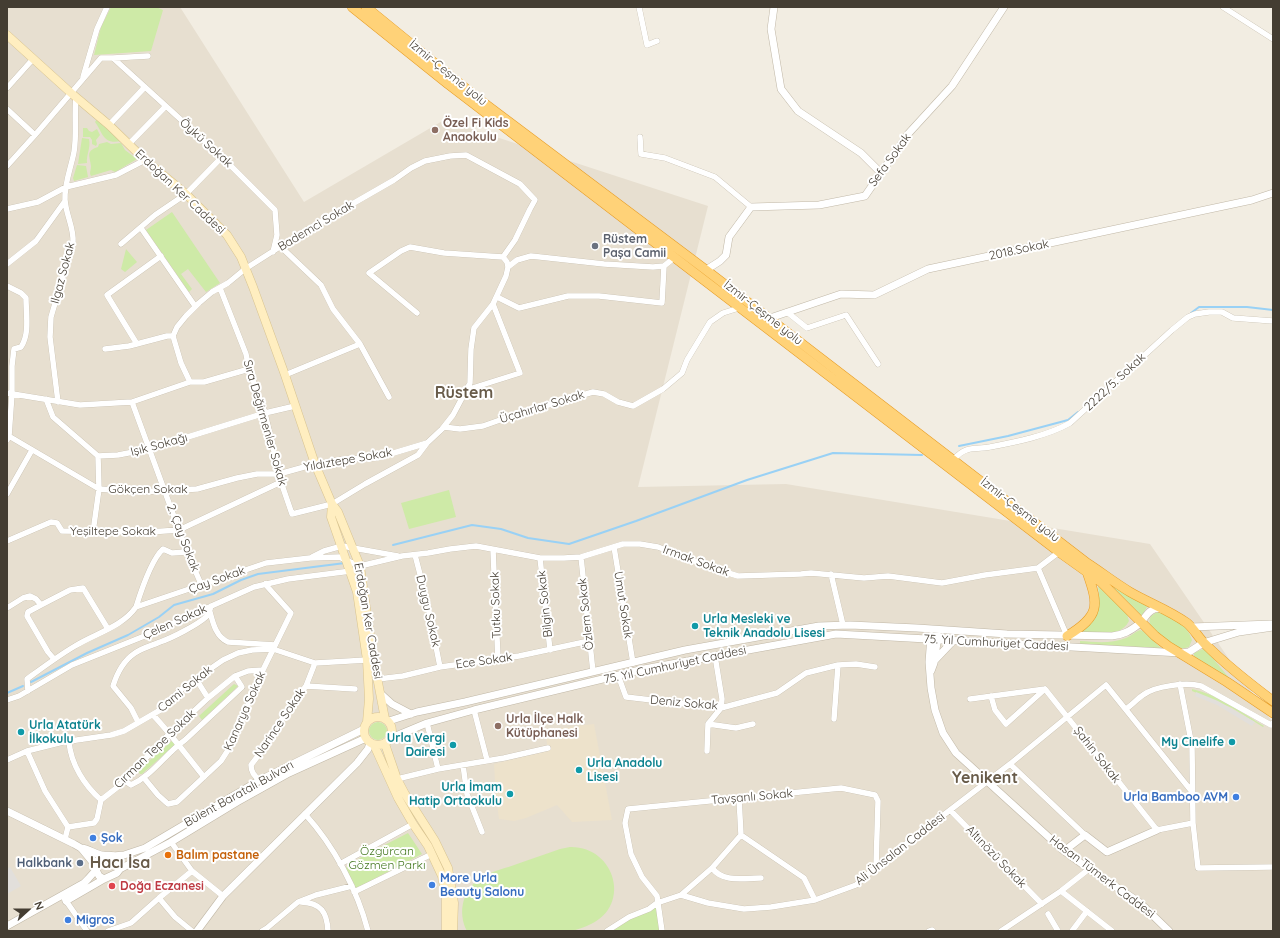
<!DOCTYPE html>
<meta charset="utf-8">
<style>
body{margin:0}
#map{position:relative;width:1280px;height:938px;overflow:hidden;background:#f2ede2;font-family:Quicksand,sans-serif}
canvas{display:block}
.frame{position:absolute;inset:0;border:8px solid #443d32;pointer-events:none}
.north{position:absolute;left:8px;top:890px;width:40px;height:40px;-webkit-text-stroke:3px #fff;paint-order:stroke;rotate:69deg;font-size:11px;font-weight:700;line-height:16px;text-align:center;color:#443d32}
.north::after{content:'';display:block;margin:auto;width:14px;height:18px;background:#443d32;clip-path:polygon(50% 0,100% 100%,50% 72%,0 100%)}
</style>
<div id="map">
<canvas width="1280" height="938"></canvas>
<div class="frame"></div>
<div class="north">N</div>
</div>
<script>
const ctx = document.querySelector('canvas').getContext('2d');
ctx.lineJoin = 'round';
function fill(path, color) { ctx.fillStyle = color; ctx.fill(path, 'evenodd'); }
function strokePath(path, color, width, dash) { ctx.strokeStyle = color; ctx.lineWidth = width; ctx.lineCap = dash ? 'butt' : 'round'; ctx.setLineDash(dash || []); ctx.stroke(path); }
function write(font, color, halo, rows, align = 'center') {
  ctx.font = font + ' Quicksand,sans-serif'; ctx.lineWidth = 4; ctx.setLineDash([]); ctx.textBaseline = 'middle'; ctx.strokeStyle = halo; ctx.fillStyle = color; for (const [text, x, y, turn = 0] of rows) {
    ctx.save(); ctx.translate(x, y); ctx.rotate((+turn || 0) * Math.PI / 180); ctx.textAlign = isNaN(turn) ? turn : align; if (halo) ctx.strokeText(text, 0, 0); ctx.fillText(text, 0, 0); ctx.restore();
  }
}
fill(new Path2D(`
 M7,7H180L304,202L444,120L708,206L638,487L786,484L1150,544L1273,723V931H7Z`), '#e7dfd0');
fill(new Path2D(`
 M594,724L612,820L572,822L557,805L526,818L514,821L499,819L496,798L494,764L548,751L545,730Z`), '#ede2cb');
fill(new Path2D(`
 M111,7H156L163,10L151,51L94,55L101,27Z
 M97,119L121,141C103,145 103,133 95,122Z
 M83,128H87L89,131L92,132L97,129L100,135L96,140L97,144L96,146L92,144V140L90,137H83Z
 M82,138L89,139C91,148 86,155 87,163L78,164Z
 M107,142L111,144L121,143L125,150L137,159L115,172L111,170L91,176C89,172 91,171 91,166C90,156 85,151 98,147L99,144Z
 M77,165L86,166L88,177L74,181L73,178Z
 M172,212L220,283L206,292L188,269L181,274L192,289L189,292L146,230Z
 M126,249L137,262L125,272L121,269Z
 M449,490L456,517L409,529L401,503Z
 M1104,578L1148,605L1142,616Z
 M1098,586L1127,614L1129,621C1120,639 1095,633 1079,633C1094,615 1102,611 1098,586Z
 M1157,612C1172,613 1188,626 1192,640L1189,647C1185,648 1182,649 1179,648C1173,647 1155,633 1152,628C1149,624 1149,620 1151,616Z
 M1140,630L1143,631L1161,648L1080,644V641C1095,642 1111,644 1126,638C1131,636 1135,632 1140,630Z
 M1203,649L1206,650L1230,679L1194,656V653Z
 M234,684L238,686L202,720L199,716Z
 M1192,689C1219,695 1241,712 1264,726L1263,727L1232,708L1192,691Z
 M369 731a9 9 0 1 1 18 0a9 9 0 1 1-18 0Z
 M174,739L178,742L142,774H140L138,771Z
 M408,833L422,854L372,880L354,892L344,869L363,856Z
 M570,847C615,846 632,905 591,924C585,927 577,930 570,931C560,932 548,931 537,931C513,931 490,931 467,931C457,912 463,888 482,877C493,871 506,868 517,864C531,859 546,854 560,849Z
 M657,903L662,931H607Z`), '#ceeaa7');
fill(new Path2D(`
 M1196,692L1218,701L1255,722L1252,726L1217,705L1195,696Z
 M10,867L21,886L7,894V869Z`), '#e2dfdb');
strokePath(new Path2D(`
 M1191,313L1199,307H1247L1273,310
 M959,446L1008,436L1068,420L1078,412
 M393,545L472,525L501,529L528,538L569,544L636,521L747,480L833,453L922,455
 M31,682L87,653L128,635L159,617L174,605L213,594L241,580L258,574L345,563
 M7,693L23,686`), '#99d1f5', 2);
const minor = new Path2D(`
 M639,7L647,45L657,41
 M1223,7L1273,39
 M113,58L148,56
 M83,77L97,29L107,7
 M7,88L33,59
 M7,109L35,135
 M109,125L145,87
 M640,137L641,154L665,158L715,177L751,207
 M129,144L165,107
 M7,166L35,135L101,58H113L222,157L275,210L277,235L273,252
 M7,209L38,202L66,187L116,175L145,160
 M141,228L195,306
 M121,244L155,215L186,194L222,157
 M281,247L321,285L333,309L360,344L389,397
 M7,264L36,241L65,201
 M7,286L21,293L26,298C26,314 30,334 21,347L14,349L12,366V394L9,436L7,440
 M220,288L246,354L249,369L265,413L281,482L292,514L332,504L365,484L418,455L427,443
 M497,297L519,308L568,296H599L662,303L664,266
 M787,312L807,328L846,315L878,364
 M417,313L369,273L401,251L410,247L444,253L503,257
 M173,336L181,363L190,382
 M137,344L107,295L161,256
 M105,349L129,346L167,336H173L177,327L186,316L199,303L212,292L228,283L245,269L300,234L394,180L411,168L425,161L450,156L466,155L520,184L535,200L530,209L515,240L503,257L507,262L508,267
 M285,375L360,344
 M466,390L520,373L493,304
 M7,393L80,405L132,402L190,382H204L249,369
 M46,399L53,417L98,456L118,455L149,449L265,413L295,406
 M58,402L50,337L51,317L73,242C74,228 66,215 65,200C64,184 71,168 74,152C77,134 74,116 76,97
 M132,402L187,552L201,584
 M444,427L460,429L483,426L517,414L593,392L604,394L618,402L633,406L663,389L682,373L687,360L710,322L723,313L739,308
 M7,435L99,489L138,492L197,489L237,478L257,474H279L315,464L345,459L377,458L427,443L442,429L453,415L470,383L471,349L474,328L493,304L506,276L508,267L517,260L531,256L604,264L653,267L664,266L674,258
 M954,459C967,445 974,450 990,447C1016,442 1047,436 1070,423L1172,330L1188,317L1195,314L1209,312H1222L1233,318L1273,321
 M7,494L32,450
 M93,532L99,489L98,456
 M7,541L51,522L57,523L62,531L149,532L179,530L281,482
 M614,547L633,663
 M493,550L498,659
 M415,555L427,601L440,667
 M312,557L324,551L342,546L398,556
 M581,557L593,672
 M540,558L550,650
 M1038,568L1067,636
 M831,574L843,625
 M41,605L28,612L27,616L48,652L54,659
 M136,607C141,591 151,560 163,549L172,553L187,552
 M7,608L23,598L30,596L36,599L41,605L70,590L83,588L108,629
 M210,612C213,623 216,637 228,642L275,645
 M618,675L626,697L721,708L777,693L806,673L838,665L856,664L875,667
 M196,679L208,698
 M378,679L403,676L440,667L519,656L589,641
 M1180,684L1192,746L1193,823L1198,868L1273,867
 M306,686L355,689
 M28,691L27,679C42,668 58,656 75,646C96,633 122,627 136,607L266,563L310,558L339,557L348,561L360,566L402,556L428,553L450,549L476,546L540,558H564L581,557L623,544H640L658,547L715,569L738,576L801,574L811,573L864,578L888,576L942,583L985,575L1038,568L1059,552
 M991,696L995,710L1006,724L1045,689
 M970,699L1045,689L1157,830L1193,823
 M7,700L19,696L72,665L142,637L254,587L288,579L351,571
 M1126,709C1132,705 1137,699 1143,695C1155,686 1186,682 1201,686L1271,725L1273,723
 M474,710L487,760
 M153,715C171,734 187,756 204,777
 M834,719L838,665
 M138,722L131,708L113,686C117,673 123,661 135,653C142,648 151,646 160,642C172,638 197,625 206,617C209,614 210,610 211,606
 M427,723L438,769
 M708,724L736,728L753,724
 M69,742C71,764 84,785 101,800
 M27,751L45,791L68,827
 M707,751L708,724L721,708L722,699L715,656
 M7,760L27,751L63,742L111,735L124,731L162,709L171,699L184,687L223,660L238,653L252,650L273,649L315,663L367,660
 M1010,764L1085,835
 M463,765L467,794L482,832
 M144,778L158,795L168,804L177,802L221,761L230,747L260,676L291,613L265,584
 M397,779L438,769L504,758L548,748
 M124,780L131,785C153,775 165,754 185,740L242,687L235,676
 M260,780C255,777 251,773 251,765L271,739L284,715L306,686L315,663
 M739,798L741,835
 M950,810L1042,904
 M305,814C334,846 357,889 368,931
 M741,835L804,878L815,900
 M65,839L68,827L94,823L97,819L101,800L119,786L164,739L208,698L235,676L248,671L263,670
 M171,842L192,871L223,896
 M340,864L413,824
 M712,868C723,883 744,878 761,878
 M1061,891L1112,931
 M354,892L432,854
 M681,895L712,868L741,835
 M64,898L87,931
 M159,898L175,917L192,931
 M301,902C321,903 327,912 328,931
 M1048,914L1058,931
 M108,931L131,923L159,898L192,871
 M262,931L267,928L298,902L316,895L352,886
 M607,931L629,917L649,909L657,903L681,895L708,903L744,909L771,907L815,900L856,885L876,867L1010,764L1106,685L1193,793
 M662,931L657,896L642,877L631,854L625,823L628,809L841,788L875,795L878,801L876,867
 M929,931L932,930L933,931
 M1001,931L1061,891L1089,869
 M1072,931L1087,911`);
const tertiary = new Path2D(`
 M774,7L771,29L781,89L798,111L861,153L881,173
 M706,270L720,261L726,255L729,237L751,207L819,205L865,196L908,134L952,86L1004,7
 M770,318L841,294L874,295L928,269L1252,200L1273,193
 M1192,627L1271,624
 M931,636L929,662L931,688L935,710L943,733L956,753L1064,851L1089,869L1139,902L1169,931
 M935,660L953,641
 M931,671L934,663L938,636
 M381,694L392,704L411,714
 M389,721L417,712L465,702L685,650L819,626L850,625L917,628L1007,634L1112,636C1123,635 1130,631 1139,624C1146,618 1149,606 1162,609
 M391,738L427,723L474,710L644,669L836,634L1181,653L1189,652L1203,643L1239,632L1273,627
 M7,811L74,844L81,848L95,865
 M81,848C89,848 95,855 103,855C108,856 112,854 116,857C119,860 120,865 120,869L117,873L104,879L99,876L95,868L98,860L104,856
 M1064,851L1085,835L1107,852L1157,830
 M113,856L124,855L145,848L260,780L364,729
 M120,869L171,842L237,802L289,773L366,738
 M66,901L104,879
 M7,926L84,883L88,879L96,870
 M197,931L223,896L357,763L368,749L370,743`);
const secondary = new Path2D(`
 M7,35L71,93L109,125L145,160L186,194L227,235L241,257L253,287L285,375L315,464L332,504L338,512L360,566L373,656L385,719
 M332,504L331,517L357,592L367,660L369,699L367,722
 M364 731a14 14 0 1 1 28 0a14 14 0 1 1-28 0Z
 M385,744L397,779L405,794L435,841L448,868L454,903L453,931
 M374,745L398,798L413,824L428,846L442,876L446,898V931`);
const trunk = new Path2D(`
 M352,7L448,84L1059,552L1101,582L1155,636L1168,646L1227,682L1273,713
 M366,7L480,100L706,270L1087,563C1101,572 1115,583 1130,592C1149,603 1169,610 1187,623C1194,629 1198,637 1205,644C1226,665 1249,683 1273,701
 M1067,636C1100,616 1099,606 1087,572`);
strokePath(minor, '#c1b8a7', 6);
strokePath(tertiary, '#c1b8a7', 8);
strokePath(secondary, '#d9c490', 9);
strokePath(trunk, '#e79d27', 10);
strokePath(minor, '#fff', 5.5);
strokePath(tertiary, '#fff', 7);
strokePath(secondary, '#ffeec0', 8);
strokePath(trunk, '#ffd278', 9);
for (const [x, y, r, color] of [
 [435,130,4,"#8d6e63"],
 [595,246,4,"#6b7280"],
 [695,626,4,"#0f9aa8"],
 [498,726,4,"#8d6e63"],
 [21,732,4,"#0f9aa8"],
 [1232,742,4,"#0f9aa8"],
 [453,745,4,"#0f9aa8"],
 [579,770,4,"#0f9aa8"],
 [510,794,4,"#0f9aa8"],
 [1236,797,4,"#3f7fe0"],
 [93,838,4,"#3f7fe0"],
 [168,855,4,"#e8710a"],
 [80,863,4,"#5c6f8a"],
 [432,885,4,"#3f7fe0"],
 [112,886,4,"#e0444e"],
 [68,920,4,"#3f7fe0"]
]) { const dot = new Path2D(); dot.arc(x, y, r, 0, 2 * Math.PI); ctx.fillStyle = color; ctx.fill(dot); strokePath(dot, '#fff', 1.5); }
write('12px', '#443d32', '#fff', [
 ["İzmir-Çeşme yolu",448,73,39],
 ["Öykü Sokak",206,143,42],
 ["Sefa Sokak",890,160,-54],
 ["Erdoğan Ker Caddesi",180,192,43],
 ["Bademci Sokak",316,226,-31],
 ["2018.Sokak",1019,250,-12],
 ["Ilgaz Sokak",63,273,-75],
 ["İzmir-Çeşme yolu",763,313,38],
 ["2222/5. Sokak",1115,382,-43],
 ["Üçahırlar Sokak",542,407,-17],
 ["Sıra Değirmenler Sokak",265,423,74],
 ["Işık Sokağı",159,445,-15],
 ["Yıldıztepe Sokak",348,460,-10],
 ["Gökçen Sokak",148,489],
 ["İzmir-Çeşme yolu",1020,510,38],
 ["Yeşiltepe Sokak",113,531],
 ["2. Çay Sokak",183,538,69],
 ["Irmak Sokak",696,561,20],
 ["Çay Sokak",217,580,-20],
 ["Bilgin Sokak",545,604,-96],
 ["Tutku Sokak",496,605,-92],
 ["Umut Sokak",623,605,81],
 ["Duygu Sokak",428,611,77],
 ["Özlem Sokak",586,614,-96],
 ["Erdoğan Ker Caddesi",368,621,80],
 ["Çelen Sokak",175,622,-24],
 ["75. Yıl Cumhuriyet Caddesi",996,643,3],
 ["Ece Sokak",484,661,-8],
 ["75. Yıl Cumhuriyet Caddesi",675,665,-12],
 ["Cami Sokak",185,689,-39],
 ["Deniz Sokak",684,703,5],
 ["Kanarya Sokak",245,711,-66],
 ["Narince Sokak",280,723,-56],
 ["Cırman Tepe Sokak",155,749,-44],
 ["Şahin Sokak",1097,755,52],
 ["Bülent Baratalı Bulvarı",239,794,-29],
 ["Tavşanlı Sokak",752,797,-5],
 ["Ali Ünsalan Caddesi",900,849,-38],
 ["Altınözü Sokak",996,857,46],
 ["Hasan Tümerk Caddesi",1102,877,37]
]);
write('bold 12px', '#785e54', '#fff', [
 ["Özel Fi Kids",443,123],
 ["Anaokulu",443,137],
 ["Urla İlçe Halk",506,719],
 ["Kütüphanesi",506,733]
], 'left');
write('bold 12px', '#5b616d', '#fff', [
 ["Rüstem",603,239],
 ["Paşa Camii",603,253]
], 'left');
write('bold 12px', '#0d838f', '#fff', [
 ["Urla Mesleki ve",703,619],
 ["Teknik Anadolu Lisesi",703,633],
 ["Urla Atatürk",29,725],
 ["İlkokulu",29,739],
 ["Urla Vergi",445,738,"right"],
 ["Dairesi",445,752,"right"],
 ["My Cinelife",1224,742,"right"],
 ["Urla Anadolu",587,763],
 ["Lisesi",587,777],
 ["Urla İmam",502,787,"right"],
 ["Hatip Ortaokulu",502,801,"right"]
], 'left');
write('bold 12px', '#366cbe', '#fff', [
 ["Urla Bamboo AVM",1228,797,"right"],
 ["Şok",101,838],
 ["More Urla",440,878],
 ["Beauty Salonu",440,892],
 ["Migros",76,920]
], 'left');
write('12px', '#457922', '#fff', [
 ["Özgürcan",387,851],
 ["Gözmen Parkı",387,865]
]);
write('bold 12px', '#c56008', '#fff', [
 ["Balım pastane",176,855]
], 'left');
write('bold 12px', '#4e5e75', '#fff', [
 ["Halkbank",72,863]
], 'right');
write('bold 12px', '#be3a42', '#fff', [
 ["Doğa Eczanesi",120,886]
], 'left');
write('bold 16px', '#685b49', '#fff', [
 ["Rüstem",464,393],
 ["Yenikent",985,778],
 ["Hacı İsa",120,863]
]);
</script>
